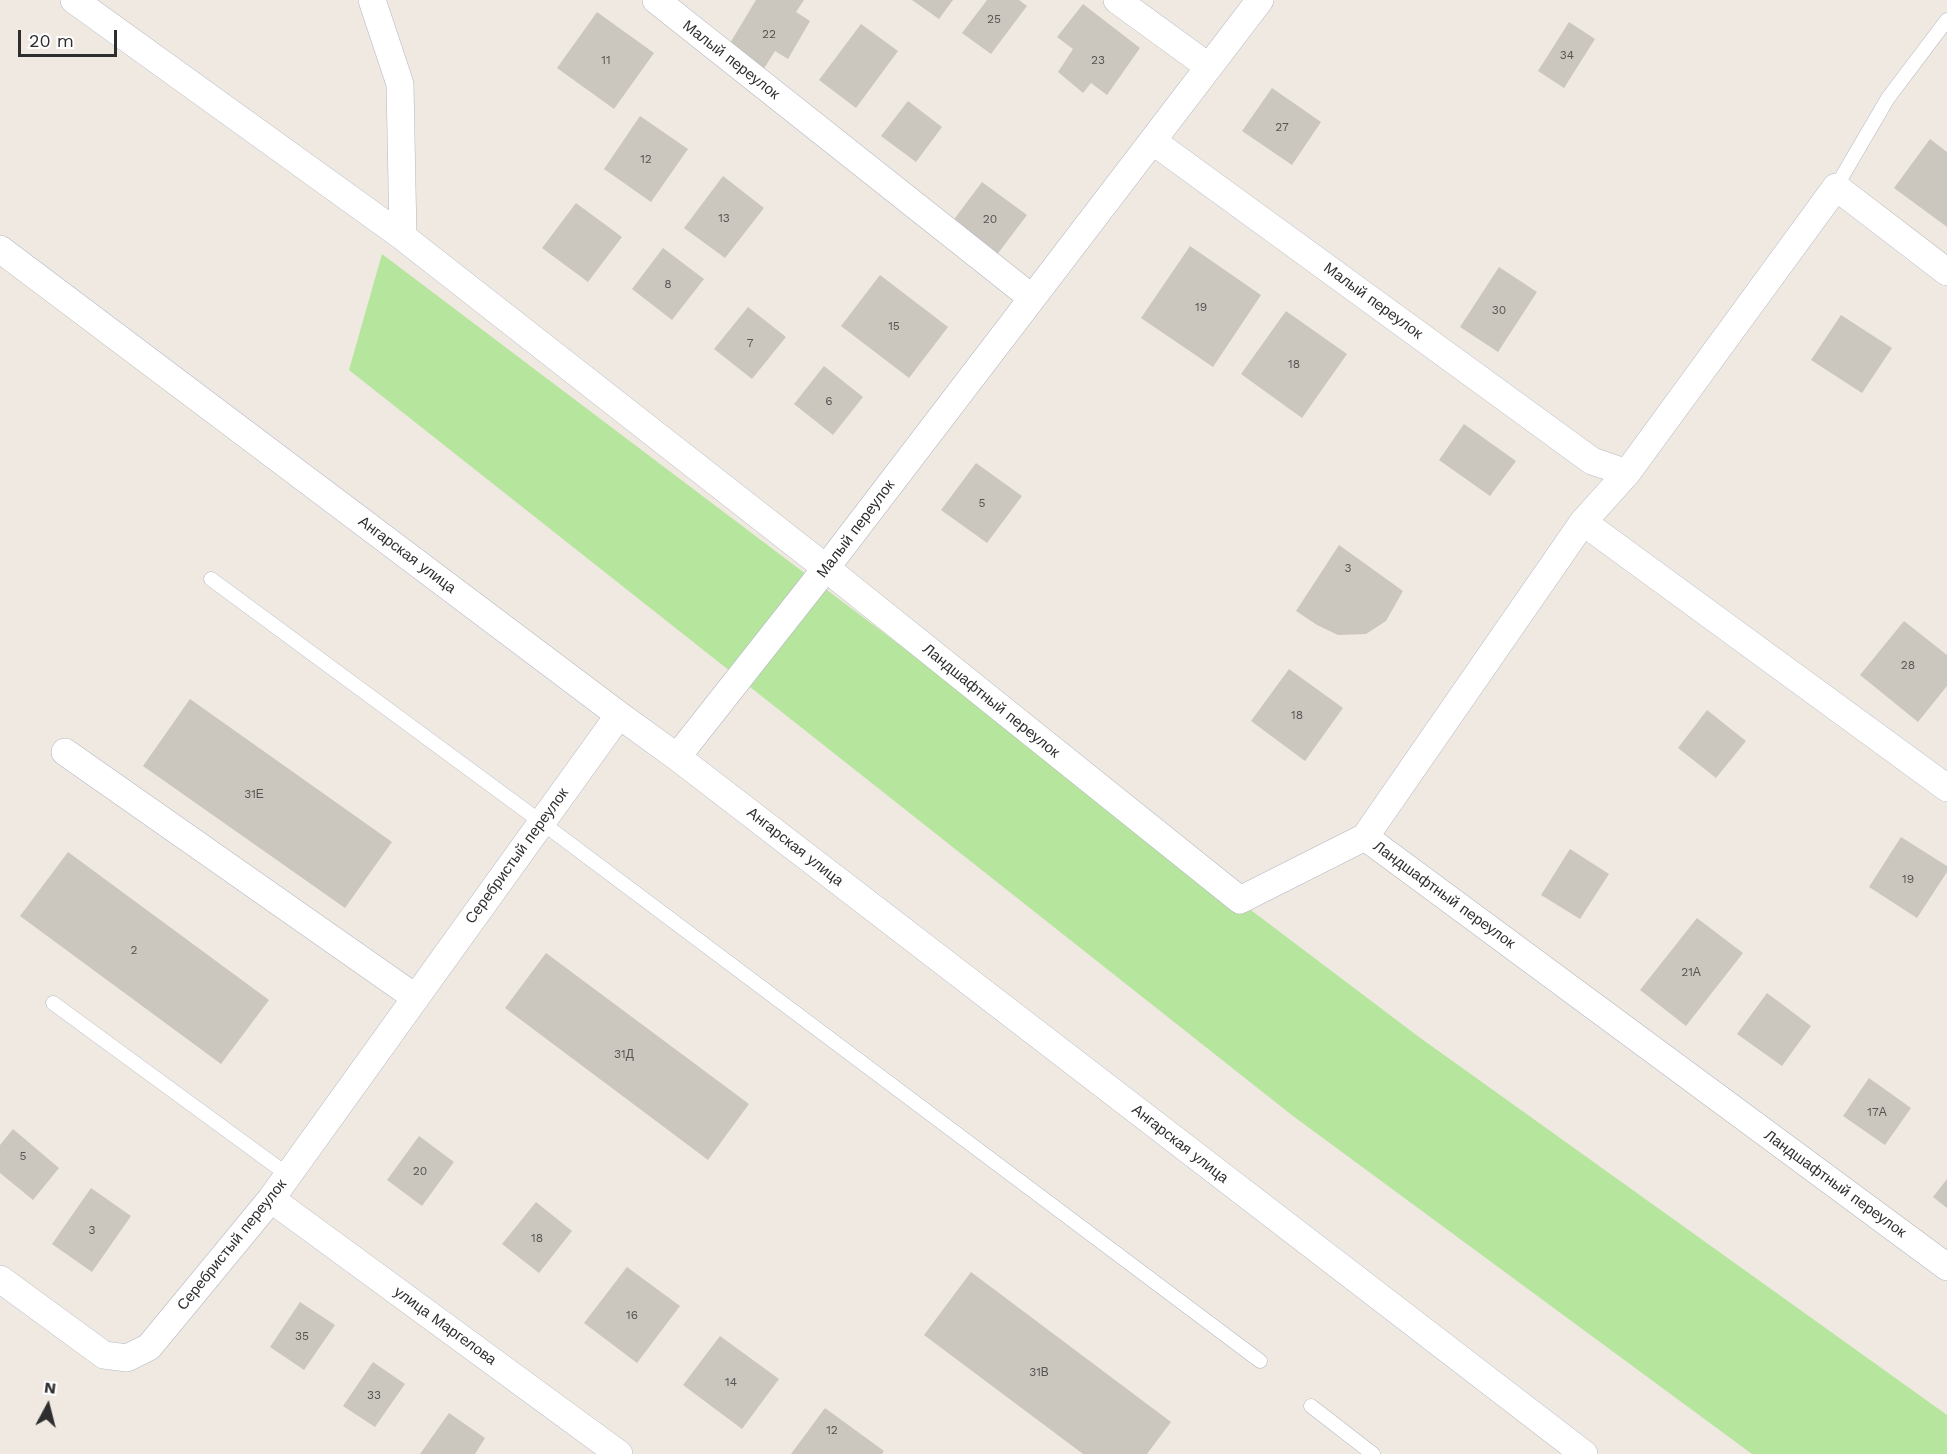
<!DOCTYPE html>
<meta charset="utf-8">
<style>
body{margin:0}
#map{position:relative;width:1947px;height:1454px;overflow:hidden;background:#efe9e1;font-family:"Work Sans",sans-serif}
canvas{display:block}
.north{position:absolute;left:18px;top:1376px;width:60px;height:60px;-webkit-text-stroke:4px #fff;paint-order:stroke;rotate:7deg;font-size:16px;font-weight:700;line-height:24px;text-align:center;color:#2e2e2e}
.north::after{content:'';display:block;margin:auto;width:21px;height:27px;background:#2e2e2e;clip-path:polygon(50% 0,100% 100%,50% 72%,0 100%)}
.scale{position:absolute;left:18px;top:30px;width:99px;height:27px;box-sizing:border-box;border:3px solid #2e2e2e;border-top:0;padding-left:8px;font-size:18px;line-height:21px;white-space:nowrap;color:#2e2e2e;-webkit-text-stroke:4px #fff;paint-order:stroke}
</style>
<div id="map">
<canvas width="1947" height="1454"></canvas>
<div class="north">N</div>
<div class="scale">20 m</div>
</div>
<script>
const ctx = document.querySelector('canvas').getContext('2d');
ctx.lineJoin = 'round';
function fill(path, color) { ctx.fillStyle = color; ctx.fill(path, 'evenodd'); }
function strokePath(path, color, width, dash) { ctx.strokeStyle = color; ctx.lineWidth = width; ctx.lineCap = dash ? 'butt' : 'round'; ctx.setLineDash(dash || []); ctx.stroke(path); }
function write(font, color, halo, rows, align = 'center') {
  ctx.font = font + ' "Work Sans",sans-serif'; ctx.lineWidth = 4.5; ctx.setLineDash([]); ctx.textBaseline = 'middle'; ctx.strokeStyle = halo; ctx.fillStyle = color; for (const [text, x, y, turn = 0] of rows) {
    ctx.save(); ctx.translate(x, y); ctx.rotate((+turn || 0) * Math.PI / 180); ctx.textAlign = isNaN(turn) ? turn : align; if (halo) ctx.strokeText(text, 0, 0); ctx.fillText(text, 0, 0); ctx.restore();
  }
}
fill(new Path2D(`
 M382,254L1419,1037L1947,1415V1454H1752L1293,1116L349,370Z`), '#b6e59e');
fill(new Path2D(`
 M756,0H804L796,12L810,21L788,59L775,51L763,70L727,48Z
 M912,0H953L939,19Z
 M987,0H1019L1027,6L991,54L962,33Z
 M1083,4L1140,48L1107,95L1091,83L1083,93L1058,72L1073,49L1057,37Z
 M597,12L654,53L614,109L557,68Z
 M1569,22L1595,39L1564,88L1538,71Z
 M861,24L898,51L856,108L819,80Z
 M1272,88L1321,122L1292,165L1242,131Z
 M908,101L942,127L916,162L881,136Z
 M640,116L688,149L651,202L604,169Z
 M1930,139L1947,152V227L1894,188Z
 M723,176L764,208L725,258L684,228Z
 M982,182L1027,215L996,256L952,222Z
 M576,203L622,237L588,282L542,248Z
 M1190,246L1261,295L1213,367L1141,318Z
 M663,248L704,279L672,320L632,289Z
 M1499,267L1537,292L1498,352L1460,327Z
 M880,275L948,327L909,378L841,326Z
 M748,307L786,337L752,379L714,349Z
 M1286,311L1347,354L1302,418L1241,374Z
 M1841,315L1892,348L1862,393L1811,360Z
 M824,366L863,397L833,435L794,404Z
 M1464,424L1516,461L1490,496L1439,460Z
 M976,463L1022,496L987,543L941,510Z
 M1339,545L1403,591L1386,621L1366,634L1338,635L1317,625L1296,611Z
 M1904,621L1947,655V686L1918,722L1860,675Z
 M1289,669L1343,708L1305,761L1251,721Z
 M190,699L392,842L345,908L143,766Z
 M1707,710L1746,741L1716,778L1678,748Z
 M1901,837L1947,866V872L1917,918L1869,887Z
 M1570,849L1609,874L1580,919L1541,895Z
 M68,852L269,1000L221,1064L20,916Z
 M1697,918L1743,953L1686,1026L1640,990Z
 M546,953L749,1104L708,1160L505,1008Z
 M1767,993L1811,1026L1782,1066L1737,1034Z
 M1869,1078L1911,1108L1885,1145L1843,1116Z
 M13,1129L59,1168L33,1200L0,1173V1145Z
 M419,1136L454,1162L422,1206L387,1180Z
 M1947,1179V1208L1933,1197Z
 M91,1188L131,1216L92,1272L52,1244Z
 M536,1202L572,1231L539,1273L502,1244Z
 M627,1267L680,1306L637,1363L584,1323Z
 M971,1272L1171,1422L1147,1454H1083L924,1335Z
 M300,1302L335,1325L304,1370L270,1347Z
 M720,1336L779,1379L742,1429L683,1385Z
 M373,1362L405,1384L375,1427L343,1406Z
 M825,1408L884,1451L882,1454H791Z
 M449,1413L485,1438L475,1454H420Z`), '#cbc7bf');
const lane = new Path2D(`
 M1836,187L1888,98L1947,20
 M211,579L541,822L1260,1361
 M53,1003L288,1175
 M1311,1406L1373,1454`);
const street = new Path2D(`
 M74,0L403,237L826,568L1240,900L1365,837L1947,1267
 M372,0L400,84L403,237
 M656,0L1032,298
 M1117,0L1209,67
 M1154,142L1592,461L1627,473L1836,187L1947,272
 M0,249L619,715L677,757L1584,1454
 M1583,522L1947,788
 M65,752L416,998
 M677,757L826,568L1260,0
 M1365,837L1583,522L1627,473
 M271,1199L619,1454
 M0,1279L104,1355L127,1358L149,1347L271,1199L619,715`);
strokePath(lane, '#b4b7c1', 15);
strokePath(street, '#b4b7c1', 28);
strokePath(lane, '#fff', 14);
strokePath(street, '#fff', 27);
write('12px', '#555452', null, [
 ["25",994,19],
 ["22",769,34],
 ["34",1567,55],
 ["11",606,60],
 ["23",1098,60],
 ["27",1282,127],
 ["12",646,159],
 ["13",724,218],
 ["20",990,219],
 ["8",668,284],
 ["19",1201,307],
 ["30",1499,310],
 ["15",894,326],
 ["7",750,343],
 ["18",1294,364],
 ["6",829,401],
 ["5",982,503],
 ["3",1348,568],
 ["28",1908,665],
 ["18",1297,715],
 ["31Е",254,794],
 ["19",1908,879],
 ["2",134,950],
 ["21А",1691,972],
 ["31Д",624,1054],
 ["17А",1877,1112],
 ["5",23,1156],
 ["20",420,1171],
 ["3",92,1230],
 ["18",537,1238],
 ["16",632,1315],
 ["35",302,1336],
 ["31В",1039,1372],
 ["14",731,1382],
 ["33",374,1395],
 ["12",832,1430]
]);
write('15px', '#2e2e2e', '#fff', [
 ["Малый переулок",731,60,38],
 ["Малый переулок",1373,301,36],
 ["Малый переулок",856,529,-53],
 ["Ангарская улица",407,555,37],
 ["Ландшафтный переулок",991,701,39],
 ["Ангарская улица",795,847,38],
 ["Серебристый переулок",517,856,-54],
 ["Ландшафтный переулок",1444,895,36],
 ["Ангарская улица",1180,1144,38],
 ["Ландшафтный переулок",1835,1184,36],
 ["Серебристый переулок",232,1245,-51],
 ["улица Маргелова",445,1326,36]
]);
</script>
